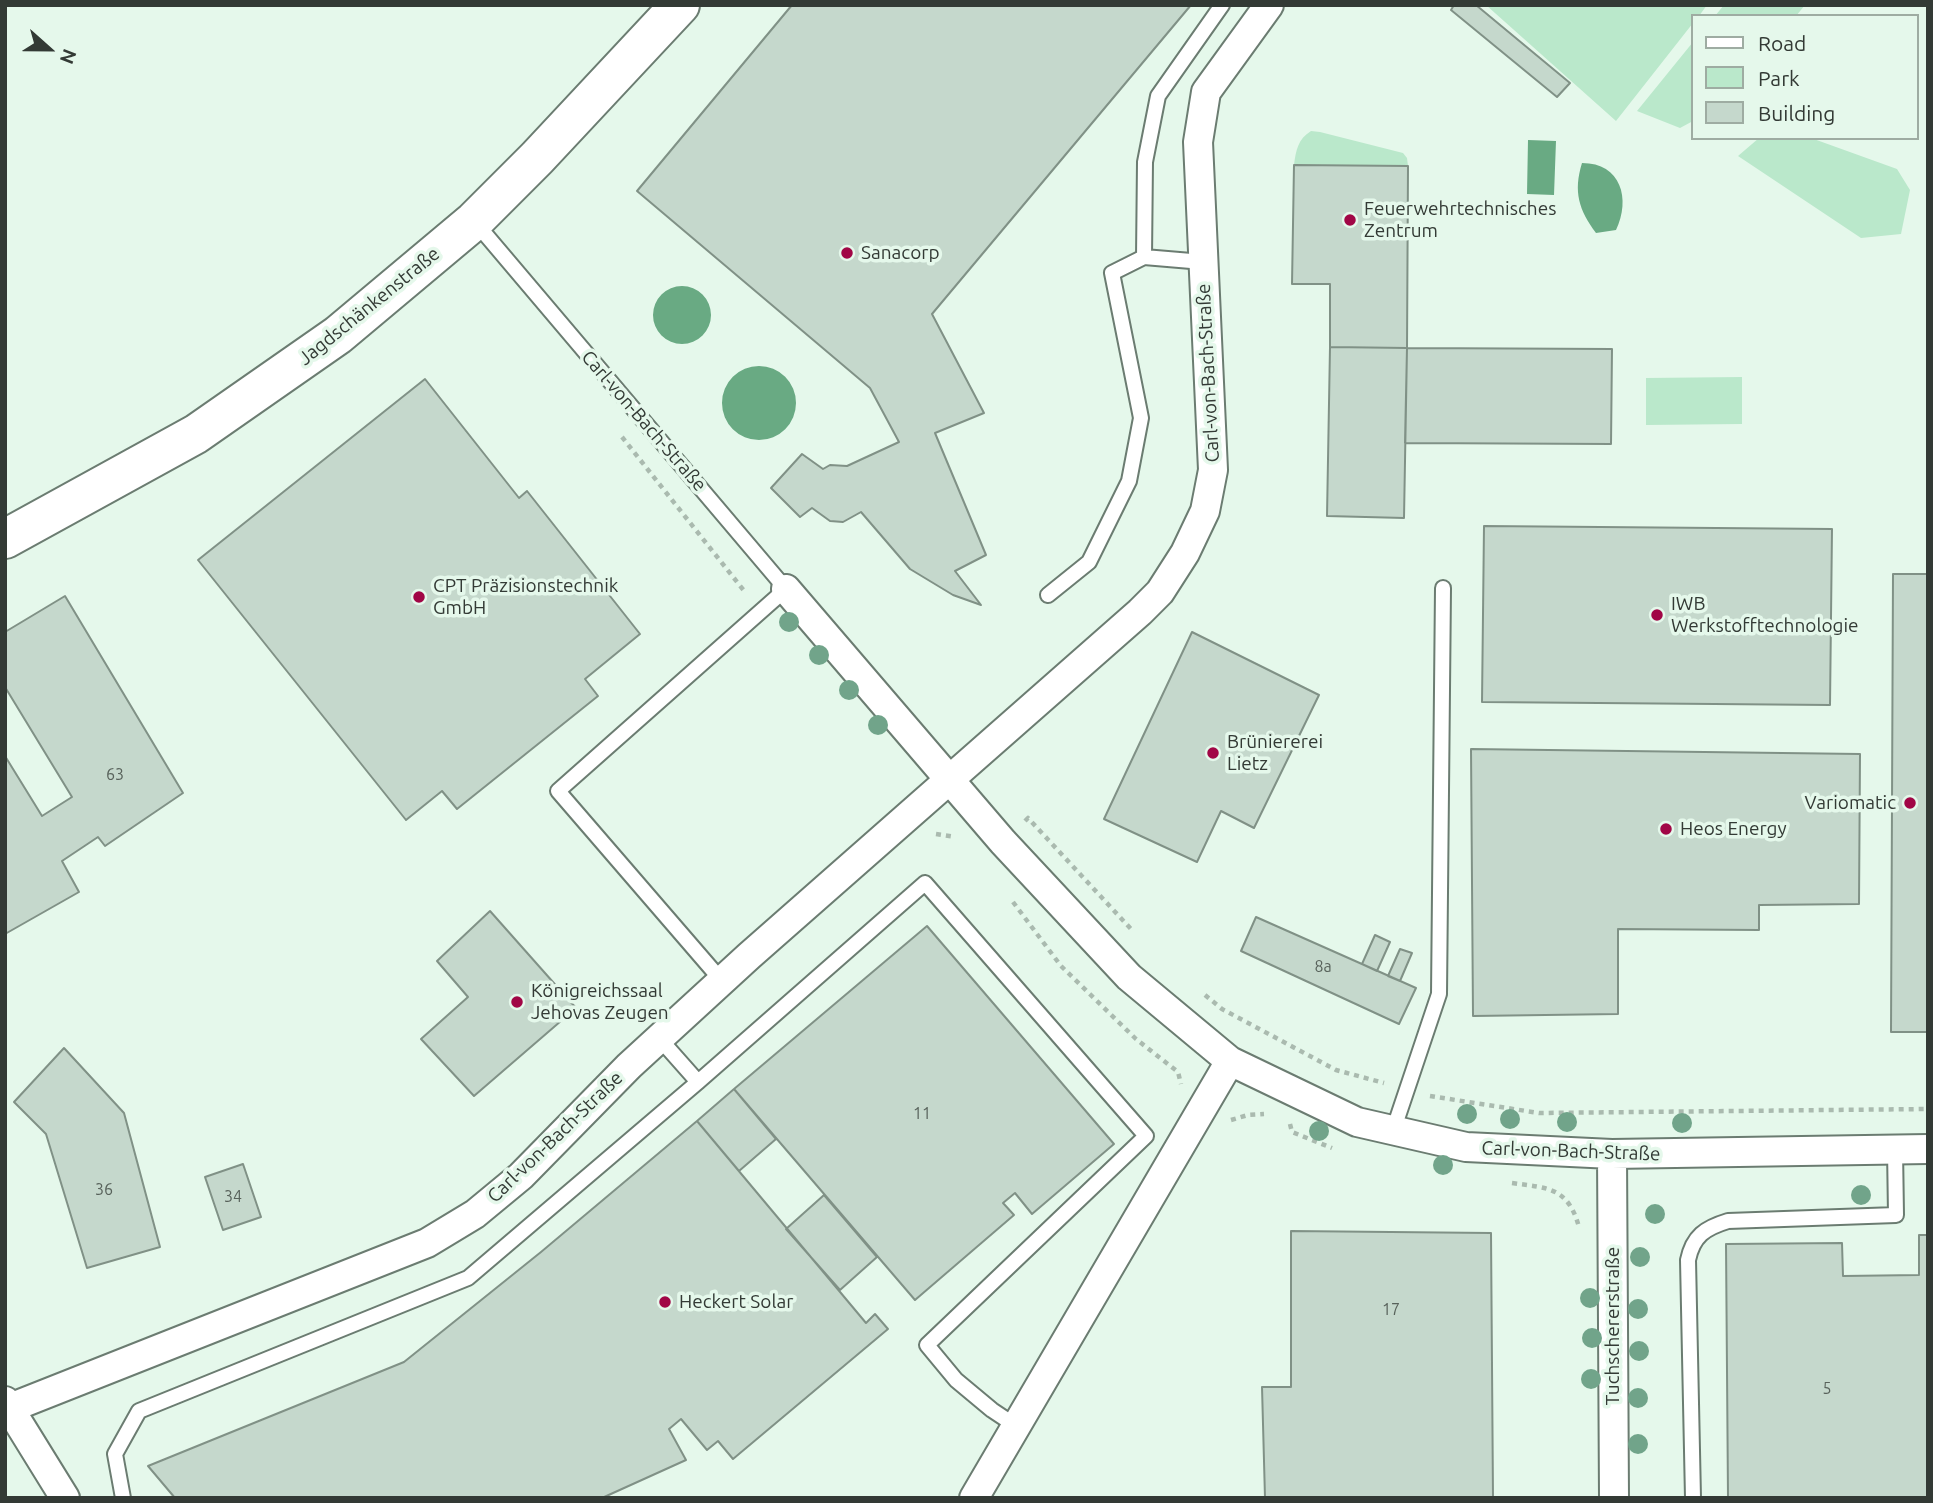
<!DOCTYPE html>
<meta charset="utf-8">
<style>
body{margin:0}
#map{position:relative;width:1933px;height:1503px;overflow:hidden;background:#e5f8eb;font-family:Ubuntu,sans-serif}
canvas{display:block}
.frame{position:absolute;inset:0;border:7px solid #333a35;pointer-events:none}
.legend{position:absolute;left:1691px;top:14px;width:228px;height:126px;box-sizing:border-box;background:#e5f8eb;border:2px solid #9eaca2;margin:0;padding:9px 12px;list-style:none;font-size:21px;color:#333a35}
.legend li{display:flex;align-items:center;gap:14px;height:35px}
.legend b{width:35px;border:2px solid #9eaca2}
.north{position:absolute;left:14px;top:14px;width:70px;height:70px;-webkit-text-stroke:5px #e5f8eb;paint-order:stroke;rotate:111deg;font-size:19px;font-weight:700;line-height:28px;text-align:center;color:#333a35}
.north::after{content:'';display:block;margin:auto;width:24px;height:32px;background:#333a35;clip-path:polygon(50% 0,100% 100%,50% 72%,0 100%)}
</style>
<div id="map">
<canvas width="1933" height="1503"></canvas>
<div class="frame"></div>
<ul class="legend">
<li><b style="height:9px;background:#fff"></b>Road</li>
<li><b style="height:19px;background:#bae8cb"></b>Park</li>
<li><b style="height:19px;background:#c5d8cc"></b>Building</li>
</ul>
<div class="north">N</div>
</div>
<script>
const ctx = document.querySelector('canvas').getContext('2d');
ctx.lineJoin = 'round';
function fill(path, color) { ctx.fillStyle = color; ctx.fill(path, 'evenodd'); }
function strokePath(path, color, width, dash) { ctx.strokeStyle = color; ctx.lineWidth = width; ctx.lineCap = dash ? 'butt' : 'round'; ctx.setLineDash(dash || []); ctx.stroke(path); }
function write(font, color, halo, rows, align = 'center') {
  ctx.font = font + ' Ubuntu,sans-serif'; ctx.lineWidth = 7; ctx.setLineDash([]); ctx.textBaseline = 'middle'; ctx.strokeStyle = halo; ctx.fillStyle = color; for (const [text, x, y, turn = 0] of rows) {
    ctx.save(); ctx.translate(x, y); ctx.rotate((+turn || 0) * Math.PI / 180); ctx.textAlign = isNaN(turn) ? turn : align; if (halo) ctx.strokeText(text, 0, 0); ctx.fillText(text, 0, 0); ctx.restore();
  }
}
fill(new Path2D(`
 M1486,5H1707L1699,16H1693V23L1616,121Z
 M1724,5H1805L1796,16H1715Z
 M1693,42V121L1680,128L1637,111Z
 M1311,131L1320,132L1403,153L1407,158L1408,166L1294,165C1296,150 1298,139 1311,131Z
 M1759,138H1811L1897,169L1910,190L1901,234L1861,238L1738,156Z
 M1742,377V424L1646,425V378Z`), '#bae8cb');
fill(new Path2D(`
 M1528,140L1556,141L1554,195L1527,194Z
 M1582,163C1621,163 1631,199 1616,230L1596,233C1579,210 1573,192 1582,163Z
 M653 315a29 29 0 1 1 58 0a29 29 0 1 1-58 0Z
 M722 403a37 37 0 1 1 74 0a37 37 0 1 1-74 0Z`), '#69aa83');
const building = new Path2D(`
 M792,5H1191L932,314L984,413L935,433L986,555L955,571L981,605L953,595L910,569L861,512L843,522L830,521L812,508L800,517L771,488L802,454L823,469L830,465L847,466L899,442L870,388L637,191Z
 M1454,5H1476L1570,83L1557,97L1451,10Z
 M1294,165L1408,166L1407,348L1330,347V284H1292Z
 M1330,347L1407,348L1404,518L1327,516Z
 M1407,348L1612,349L1611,444L1405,443Z
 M425,379L519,498L527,491L640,634L585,679L598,696L457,809L442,791L406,820L198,560Z
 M1484,526L1832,529L1830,705L1482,702Z
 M1893,574H1928V1032H1891Z
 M65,596L183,793L105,846L98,837L62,861L79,892L5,934V756L42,816L72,797L5,687V632Z
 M1192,632L1319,695L1254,828L1221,811L1197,862L1104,819Z
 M1471,749L1860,754L1859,904L1759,905V930L1618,929V1014L1473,1016Z
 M490,911L576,1008L474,1096L421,1039L468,997L437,961Z
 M1256,917L1416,988L1399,1024L1241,951Z
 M927,926L1114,1144L1032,1214L1015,1193L1003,1203L1014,1215L915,1300L734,1089Z
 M1375,935L1390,942L1377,971L1362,964Z
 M1400,949L1412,953L1400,981L1388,976Z
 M64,1048L124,1113L160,1247L87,1268L46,1134L14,1102Z
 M734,1089L776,1139L739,1171L697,1121Z
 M697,1121L866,1323L875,1314L888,1329L733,1459L718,1441L707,1450L681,1419L669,1429L686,1460L602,1498H175L148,1466L404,1362L541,1252Z
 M243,1164L261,1217L223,1230L205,1177Z
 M824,1195L877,1257L840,1290L786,1229Z
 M1291,1231L1491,1233L1493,1498H1265L1262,1387H1291Z
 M1919,1235H1928V1498H1728L1726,1244L1842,1243L1843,1276L1919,1275Z`);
fill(building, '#c5d8cc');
strokePath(building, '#809186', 2);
const service = new Path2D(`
 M475,222L786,589L558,791L722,981
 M1203,262L1144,257L1145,162L1158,96L1222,5
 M1048,595L1089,562L1129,481L1141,418L1112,273L1144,257
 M659,1038L698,1082
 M1393,1131L1439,994L1443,588
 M123,1498L115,1454L139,1411L468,1278L698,1082L925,883L1146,1136L927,1345L956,1380L992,1410L1016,1426
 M1693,1498L1688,1260C1693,1236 1705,1228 1728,1221L1896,1215L1895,1149`);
const minor = new Path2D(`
 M786,589L1003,842L1129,977L1230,1061L1357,1122L1466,1147L1612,1154L1928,1149
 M1612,1154L1614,1498
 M5,1401L65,1498
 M10,1408L427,1243L475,1214L521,1176L629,1066L749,956L1140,612L1160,592L1185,553L1205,511L1213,470L1198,142L1206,92L1269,5
 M974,1498L1230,1061`);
const secondary = new Path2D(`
 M5,539L196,434L338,335L474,221L537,158L680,5`);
strokePath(service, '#6b7c71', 18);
strokePath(minor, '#6b7c71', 32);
strokePath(secondary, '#6b7c71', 42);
strokePath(new Path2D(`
 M622,437L745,592
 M1025,821L1028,818L1131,929
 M936,834L955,837
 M1013,902L1061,966L1136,1039L1178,1072L1181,1084
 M1205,995L1222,1009L1336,1070L1384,1083
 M1430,1096L1539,1113L1928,1109
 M1231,1120L1248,1115L1264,1114
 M1290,1124L1292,1132L1332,1148
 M1512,1183C1548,1188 1568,1187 1579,1227`), '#aabaaf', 4.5, [5, 5]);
strokePath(service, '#fff', 14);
strokePath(minor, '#fff', 28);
strokePath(secondary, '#fff', 38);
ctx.fillStyle = '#71a48a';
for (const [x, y] of [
 [789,622],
 [819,655],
 [849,690],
 [878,725],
 [1467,1114],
 [1510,1119],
 [1567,1122],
 [1682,1123],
 [1319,1131],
 [1443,1165],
 [1861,1195],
 [1655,1214],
 [1640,1257],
 [1590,1298],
 [1638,1309],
 [1592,1338],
 [1639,1351],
 [1591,1379],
 [1638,1398],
 [1638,1444]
]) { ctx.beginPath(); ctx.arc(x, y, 10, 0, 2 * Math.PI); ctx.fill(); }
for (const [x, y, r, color] of [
 [1350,220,7,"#a10646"],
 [847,253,7,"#a10646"],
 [419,597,7,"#a10646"],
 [1657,615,7,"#a10646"],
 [1213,753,7,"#a10646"],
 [1910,803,7,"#a10646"],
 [1666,829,7,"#a10646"],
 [517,1002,7,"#a10646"],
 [665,1302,7,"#a10646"]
]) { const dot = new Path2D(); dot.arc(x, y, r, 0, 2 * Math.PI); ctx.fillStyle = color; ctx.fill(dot); strokePath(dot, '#e5f8eb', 2.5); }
write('16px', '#58625b', null, [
 ["63",115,775],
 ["8a",1323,967],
 ["11",922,1114],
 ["36",104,1190],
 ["34",233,1197],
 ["17",1391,1310],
 ["5",1827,1389]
]);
write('19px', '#333a35', '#e5f8eb', [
 ["Feuerwehrtechnisches",1364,209],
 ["Zentrum",1364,231],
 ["Sanacorp",861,253],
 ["CPT Präzisionstechnik",433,586],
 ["GmbH",433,608],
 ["IWB",1671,604],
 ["Werkstofftechnologie",1671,626],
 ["Brüniererei",1227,742],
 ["Lietz",1227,764],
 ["Variomatic",1896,803,"right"],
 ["Heos Energy",1680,829],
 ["Königreichssaal",531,991],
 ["Jehovas Zeugen",531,1013],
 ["Heckert Solar",679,1302]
], 'left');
write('19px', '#333a35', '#e5f8eb', [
 ["Jagdschänkenstraße",369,306,-39],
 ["Carl-von-Bach-Straße",1208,373,-93],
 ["Carl-von-Bach-Straße",644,421,49],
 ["Carl-von-Bach-Straße",555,1137,-44],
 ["Carl-von-Bach-Straße",1571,1151,2],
 ["Tuchschererstraße",1613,1326,-90]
]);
</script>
